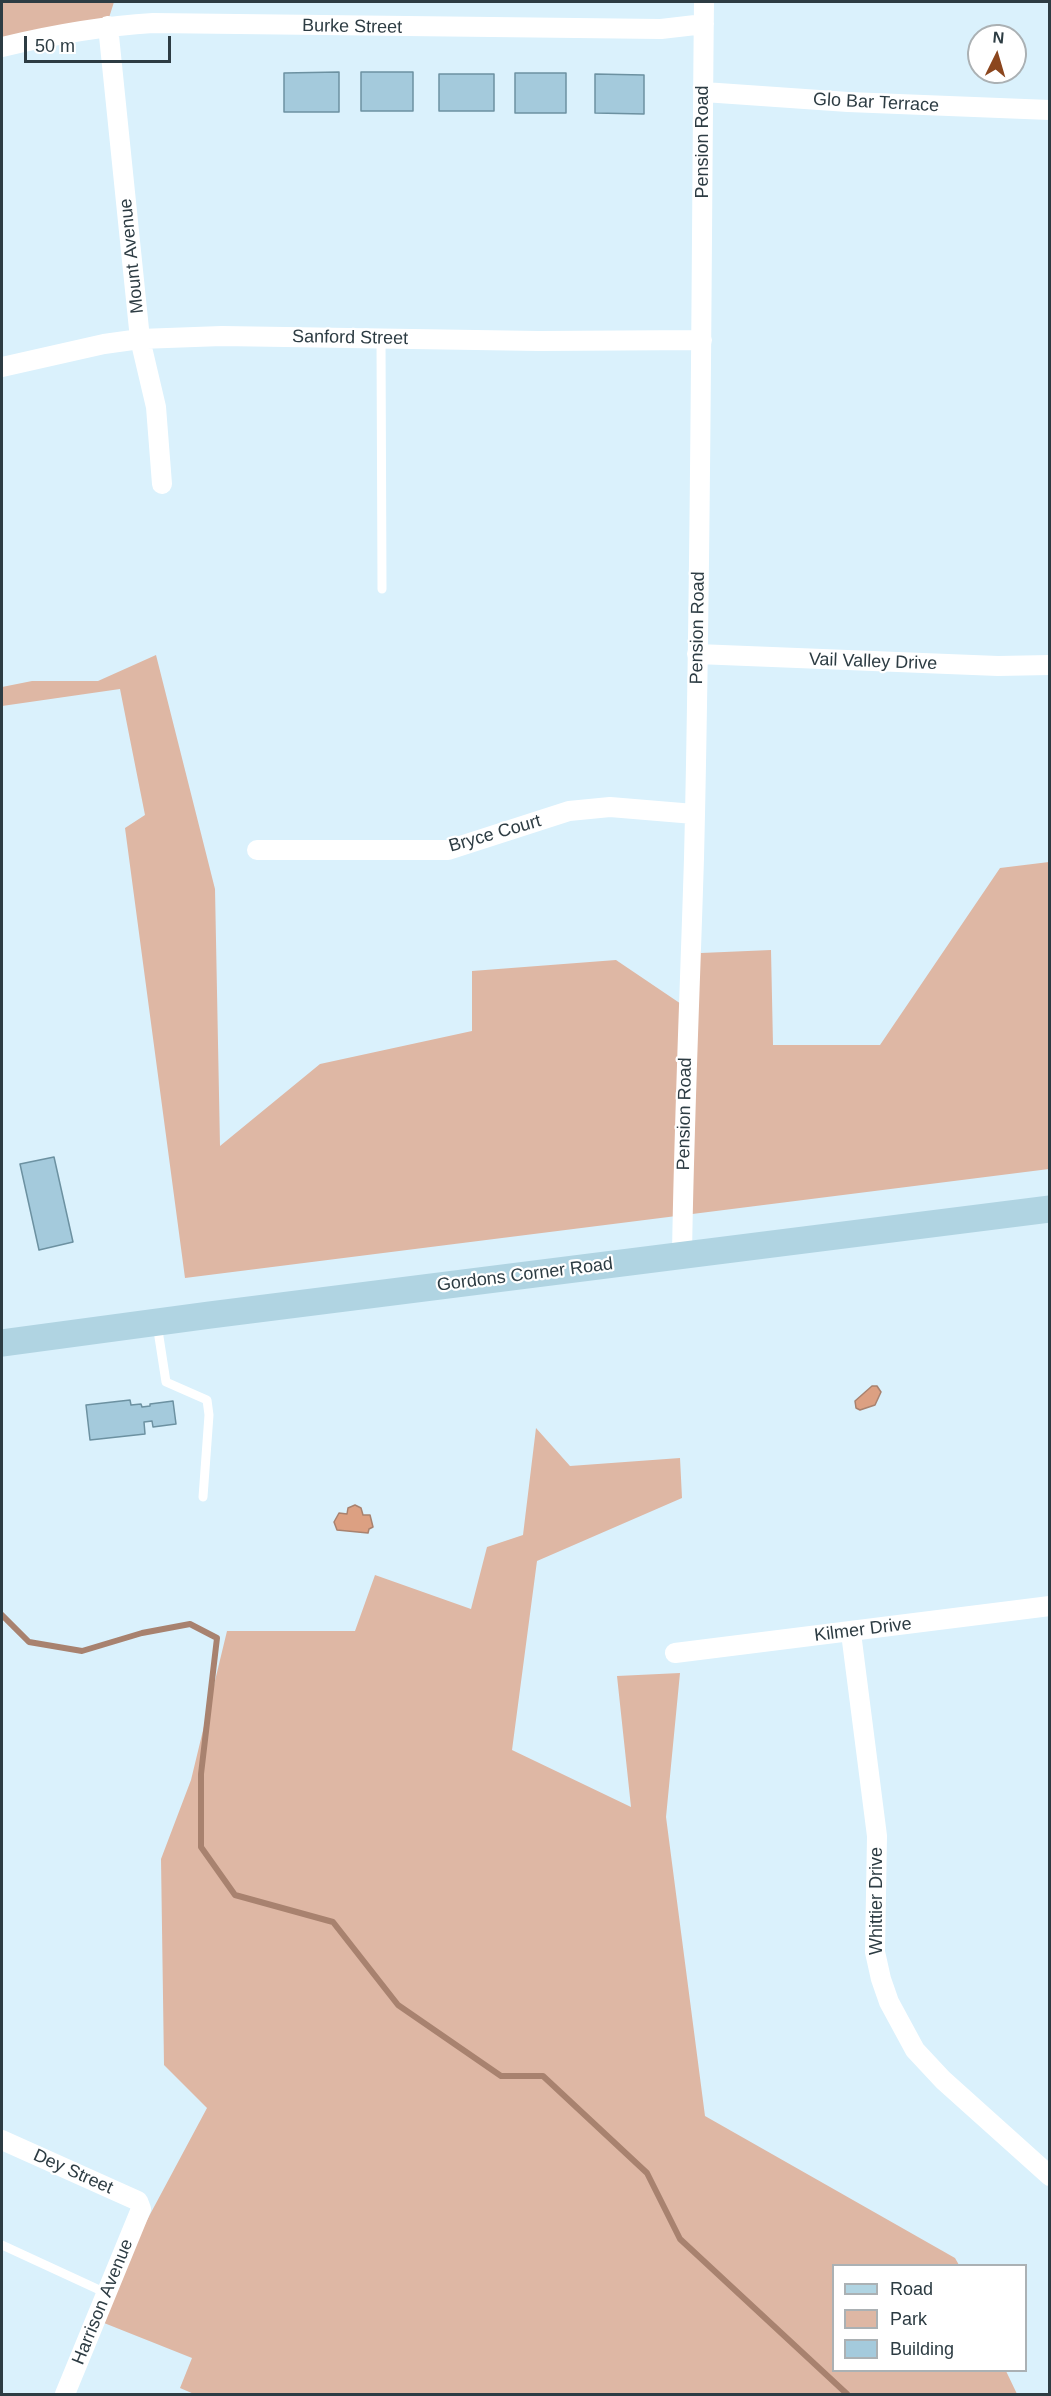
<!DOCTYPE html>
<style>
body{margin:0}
#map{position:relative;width:1051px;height:2396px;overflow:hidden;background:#daf1fc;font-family:Helvetica,sans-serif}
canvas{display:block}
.frame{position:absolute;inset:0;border:3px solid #2d3c43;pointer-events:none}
.legend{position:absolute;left:832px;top:2264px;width:195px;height:108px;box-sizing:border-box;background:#fff;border:2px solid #abb1b4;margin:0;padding:8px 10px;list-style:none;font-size:18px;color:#2d3c43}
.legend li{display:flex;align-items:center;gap:12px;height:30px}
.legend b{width:30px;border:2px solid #abb1b4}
.north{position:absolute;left:967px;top:24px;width:60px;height:60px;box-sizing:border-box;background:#fff;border:2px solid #abb1b4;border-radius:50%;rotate:5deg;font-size:16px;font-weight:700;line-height:24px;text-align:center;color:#2d3c43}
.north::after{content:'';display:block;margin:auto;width:21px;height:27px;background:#8b461e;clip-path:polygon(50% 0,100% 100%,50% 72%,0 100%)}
.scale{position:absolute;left:24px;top:36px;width:147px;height:27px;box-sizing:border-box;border:3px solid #2d3c43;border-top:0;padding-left:8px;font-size:18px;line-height:21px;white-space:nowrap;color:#2d3c43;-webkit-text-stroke:4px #fff;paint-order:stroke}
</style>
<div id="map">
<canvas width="1051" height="2396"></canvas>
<div class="frame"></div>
<ul class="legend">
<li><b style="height:8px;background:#b0d4e2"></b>Road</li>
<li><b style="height:16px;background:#deb7a4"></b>Park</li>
<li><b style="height:16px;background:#a4cadc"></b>Building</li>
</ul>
<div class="north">N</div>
<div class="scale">50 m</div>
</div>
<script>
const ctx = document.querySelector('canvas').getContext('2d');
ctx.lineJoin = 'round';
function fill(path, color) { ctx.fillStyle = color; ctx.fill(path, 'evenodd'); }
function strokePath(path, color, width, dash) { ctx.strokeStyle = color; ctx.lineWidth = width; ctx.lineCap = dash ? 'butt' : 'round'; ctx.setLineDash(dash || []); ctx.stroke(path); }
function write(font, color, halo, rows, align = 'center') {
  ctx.font = font + ' Helvetica,sans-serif'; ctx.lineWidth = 4.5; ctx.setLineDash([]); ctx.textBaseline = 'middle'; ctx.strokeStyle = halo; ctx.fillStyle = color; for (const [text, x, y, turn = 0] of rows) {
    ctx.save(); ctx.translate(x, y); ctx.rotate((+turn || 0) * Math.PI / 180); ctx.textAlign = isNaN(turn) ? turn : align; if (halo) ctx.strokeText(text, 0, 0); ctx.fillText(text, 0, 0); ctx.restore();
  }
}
fill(new Path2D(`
 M2,2H114L107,24L2,47Z
 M156,655L215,889L220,1146L320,1064L472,1031V971L616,960L690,1010L697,923L701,953L771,950L773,1045H880L1000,868L1049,862V1169L185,1278L125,828L145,815L120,689L2,706V687L32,681H98Z
 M536,1428L570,1466L680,1458L682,1498L537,1561L512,1750L631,1807L617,1676L680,1673L666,1817L705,2116L955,2258L959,2265L834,2266V2370L1006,2371L1017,2394H194L180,2388L192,2358L94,2319L207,2108L164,2065L161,1859L191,1780L227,1631H355L375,1575L471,1609L487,1547L523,1535Z`), '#deb7a4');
const water = new Path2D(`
 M872,1386H877L881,1392L875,1405L860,1410L856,1408L855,1401Z
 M355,1505L361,1508L363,1515H370L373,1527L369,1529L368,1533L337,1530L334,1522L339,1513L347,1514L348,1508Z`);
fill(water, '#dca082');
strokePath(water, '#a8826f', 1.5);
strokePath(new Path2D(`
 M2,1615L29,1642L82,1651L142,1633L190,1624L217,1638L201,1774V1847L235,1895L333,1922L398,2005L501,2076H543L647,2173L680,2239L847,2394`), '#a8826f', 6);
const building = new Path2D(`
 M339,72V112H284V73Z
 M361,72H413V111H361Z
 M515,73H566V113H515Z
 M439,74H494V111H439Z
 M595,74L644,75V114L595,113Z
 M54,1157L73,1242L39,1250L20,1164Z
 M130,1400L131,1405L141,1404L142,1407L150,1406V1404L173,1401L176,1424L153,1427L152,1421L144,1422L145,1434L90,1440L86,1405Z`);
fill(building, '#a4cadc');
strokePath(building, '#6c91a1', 1.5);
strokePath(new Path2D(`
 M381,338L382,589
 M157,1324L166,1382L207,1400L209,1415L203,1497
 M2,2245L106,2293`), '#fff', 9);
strokePath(new Path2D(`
 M108,26L140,339L156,407L162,484
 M2,47C52,35 101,26 153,23L661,29L704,24
 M704,92L848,102L1050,110
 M2,367L104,344L140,339L222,336L539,341L702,340
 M697,654L998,666L1050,665
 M257,850H448L569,811L610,807L694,814
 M682,1255C684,1122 690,990 694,858C701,573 701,287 704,2
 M851,1633L877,1836L875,1952L881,1979L889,2002L915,2050L943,2080L1050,2176
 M675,1653L1050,1606
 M2,2140L138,2201L141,2209L65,2394`), '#fff', 20);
strokePath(new Path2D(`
 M2,1343L210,1315L1050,1209`), '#b0d4e2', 27);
write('18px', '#2d3c43', '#fff', [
 ["Burke Street",352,27,1],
 ["Glo Bar Terrace",876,103,3],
 ["Pension Road",703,142,-90],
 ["Mount Avenue",132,256,-96],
 ["Sanford Street",350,338,1],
 ["Pension Road",698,628,-89],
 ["Vail Valley Drive",873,662,2],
 ["Bryce Court",495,834,-16],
 ["Pension Road",685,1114,-89],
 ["Gordons Corner Road",525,1275,-7],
 ["Kilmer Drive",863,1630,-7],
 ["Whittier Drive",877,1901,-90],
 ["Dey Street",73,2172,24],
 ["Harrison Avenue",103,2302,-68]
]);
</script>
